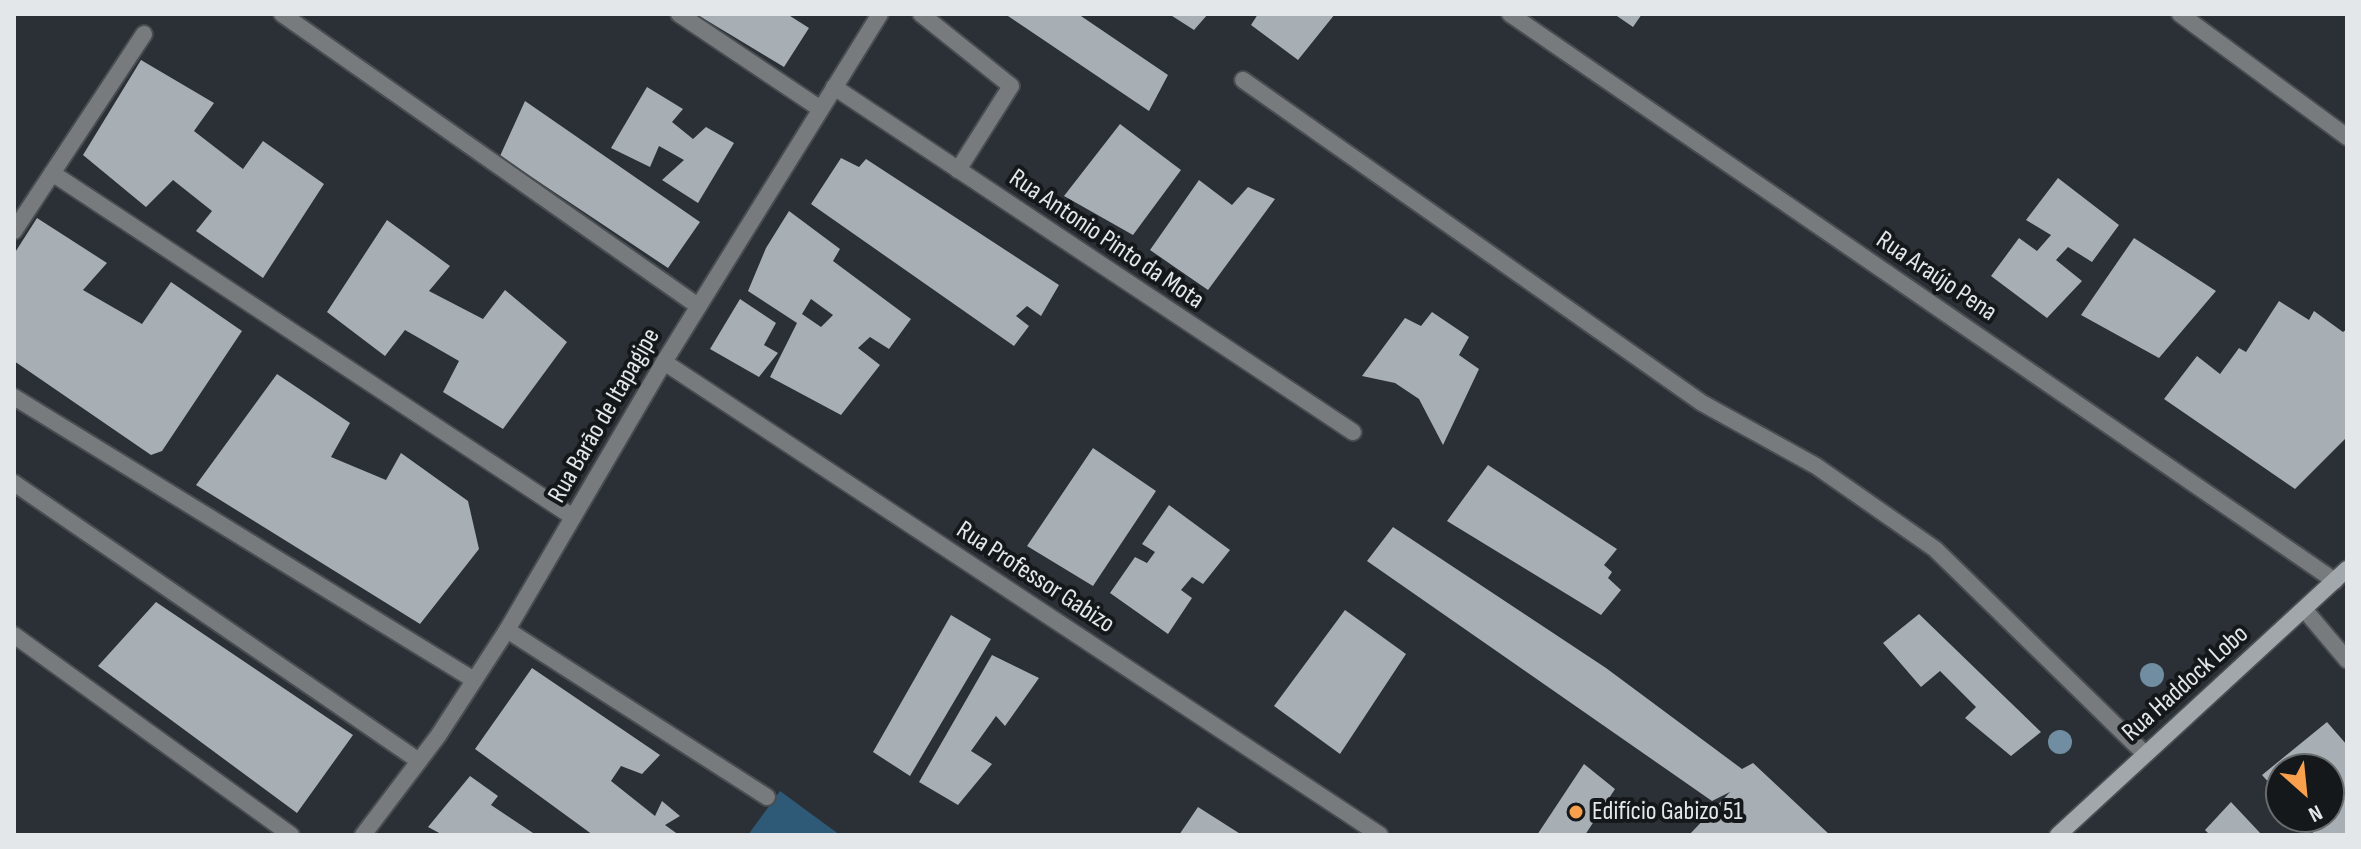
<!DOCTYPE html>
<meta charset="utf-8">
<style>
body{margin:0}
#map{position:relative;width:2361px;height:849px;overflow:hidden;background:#2a3035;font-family:"Sofia Sans Condensed",sans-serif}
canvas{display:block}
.frame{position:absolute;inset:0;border:16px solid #e3e7ea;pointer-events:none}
.north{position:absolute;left:2265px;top:753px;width:80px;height:80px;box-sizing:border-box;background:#15181a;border:2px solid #676b6d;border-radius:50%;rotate:153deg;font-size:22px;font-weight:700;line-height:32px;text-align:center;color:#e3e7ea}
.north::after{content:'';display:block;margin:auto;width:28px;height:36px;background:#f9a04c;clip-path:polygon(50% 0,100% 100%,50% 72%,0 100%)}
</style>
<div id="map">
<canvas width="2361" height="849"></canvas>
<div class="frame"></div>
<div class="north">N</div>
</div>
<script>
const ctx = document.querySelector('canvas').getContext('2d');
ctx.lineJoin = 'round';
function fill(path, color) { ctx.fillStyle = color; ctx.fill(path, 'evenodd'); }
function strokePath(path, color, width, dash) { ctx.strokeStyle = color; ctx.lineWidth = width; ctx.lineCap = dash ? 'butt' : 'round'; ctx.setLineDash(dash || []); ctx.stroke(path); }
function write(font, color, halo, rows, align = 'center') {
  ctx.font = font + ' "Sofia Sans Condensed",sans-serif'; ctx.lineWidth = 8; ctx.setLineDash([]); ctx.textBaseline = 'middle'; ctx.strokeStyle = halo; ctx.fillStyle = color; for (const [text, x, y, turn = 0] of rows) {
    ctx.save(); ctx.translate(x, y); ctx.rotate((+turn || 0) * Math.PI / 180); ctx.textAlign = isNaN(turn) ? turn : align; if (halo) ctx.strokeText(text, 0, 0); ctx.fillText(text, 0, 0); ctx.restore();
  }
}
fill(new Path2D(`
 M780,791L840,835H748Z`), '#2e5977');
fill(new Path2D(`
 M696,14H787L809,28L784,67Z
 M1005,14H1078L1168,75L1149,111Z
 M1169,14H1208L1194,30Z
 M1258,14H1335L1298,60L1251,25Z
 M1614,14H1642L1633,27Z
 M141,60L214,103L194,131L243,169L263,141L324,184L263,278L196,231L212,211L173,180L146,207L83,155Z
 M647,87L683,109L672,122L693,139L706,127L734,143L698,203L662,180L684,160L659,146L650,167L611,148Z
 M525,101L700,222L668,268L500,156Z
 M1120,124L1181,170L1133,235L1064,196Z
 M841,158L859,167L866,159L1059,285L1041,316L1027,306L1016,316L1029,326L1014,346L811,204Z
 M2058,178L2119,225L2092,262L2068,247L2056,260L2082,281L2047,318L1991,276L2019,238L2037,251L2051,235L2026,220Z
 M1199,180L1232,205L1248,187L1275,199L1208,290L1150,250Z
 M789,211L840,249L833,261L911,319L889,349L870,337L858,348L880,365L841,415L770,377L797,323L748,291L766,248ZM811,299L833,315L821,327L802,314Z
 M37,218L107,263L83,290L142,324L171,282L242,331L162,451L151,455L14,361V254Z
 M387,220L450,266L429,291L483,319L505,290L567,342L503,429L443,392L459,361L405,330L385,356L327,312Z
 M2134,238L2216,291L2159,358L2081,315Z
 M740,299L776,323L764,345L778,353L759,377L710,349Z
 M2279,301L2309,320L2314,311L2343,332L2347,329V437L2295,489L2164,399L2197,356L2220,374L2239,348L2246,352Z
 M1432,312L1469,337L1459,355L1479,369L1443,445L1419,399L1395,383L1362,376L1405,318L1421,326Z
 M277,374L350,423L331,457L386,480L401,453L468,501L479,549L420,624L196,485Z
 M1093,448L1156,491L1093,586L1027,546Z
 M1488,465L1617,549L1604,565L1612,572L1608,578L1621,590L1601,615L1447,521Z
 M1169,505L1230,550L1203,584L1192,577L1181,590L1192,598L1168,634L1110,593L1135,557L1147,563L1155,552L1142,544Z
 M1393,527L1606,668L1742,769L1753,763L1830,835H1689L1730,792L1712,801L1367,561Z
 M156,602L353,735L297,813L98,666Z
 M1345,610L1406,654L1340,754L1274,706Z
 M1919,614L2041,732L2011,756L1965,718L1976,707L1940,671L1921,687L1883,643Z
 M951,615L991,639L910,776L873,752Z
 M992,655L1039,678L1005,726L996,716L971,751L992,764L958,805L919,782Z
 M532,668L660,755L642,774L621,766L611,781L655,816L662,801L680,816L665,825L679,835H593L475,749Z
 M2327,722L2347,745V835H2315L2299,817H2329V769H2281V796L2262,775Z
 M1584,764L1615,789L1585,835H1537Z
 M470,776L498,796L491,805L536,835H443L428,827Z
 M2231,802L2262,835H2210L2205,830Z
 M1198,807L1242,835H1179Z`), '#a7afb4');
const service = new Path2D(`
 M921,14L1011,86L958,170
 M2304,609L2347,660`);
const minor = new Path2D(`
 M282,14L698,306
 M679,14L819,108
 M1510,14L2335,581
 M2180,14L2347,137
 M1243,80L1702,403L1816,466L1935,549L2144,753
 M834,87L1353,432
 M52,173L573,517
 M14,231L144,34
 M664,362L1380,835
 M14,397L474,680
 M14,483L419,761
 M507,630L767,797
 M14,635L291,835`);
const tertiary = new Path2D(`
 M363,835L438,736L507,630L664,362L880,14`);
const secondary = new Path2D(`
 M2058,835L2347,569`);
strokePath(service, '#484d52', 20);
strokePath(minor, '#484d52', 20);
strokePath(tertiary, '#484d52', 20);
strokePath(secondary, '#484d52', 20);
strokePath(service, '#787b7e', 16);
strokePath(minor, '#787b7e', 16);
strokePath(tertiary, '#787b7e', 16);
strokePath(secondary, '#a2a7ab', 16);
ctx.fillStyle = '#708da2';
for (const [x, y] of [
 [2152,675],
 [2060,742]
]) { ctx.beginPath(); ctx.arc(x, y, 12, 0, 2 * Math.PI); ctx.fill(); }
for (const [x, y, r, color] of [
 [1576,812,8,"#f9a04c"]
]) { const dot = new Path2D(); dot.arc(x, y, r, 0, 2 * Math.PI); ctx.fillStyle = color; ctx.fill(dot); strokePath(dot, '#15181a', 3); }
write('26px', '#e3e7ea', '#15181a', [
 ["Rua Antonio Pinto da Mota",1106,240,34],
 ["Rua Araújo Pena",1936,277,34],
 ["Rua Barão de Itapagipe",605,416,-60],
 ["Rua Professor Gabizo",1035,578,33],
 ["Rua Haddock Lobo",2186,684,-42]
]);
write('26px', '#e3e7ea', '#15181a', [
 ["Edifício Gabizo 51",1592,812]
], 'left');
</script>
